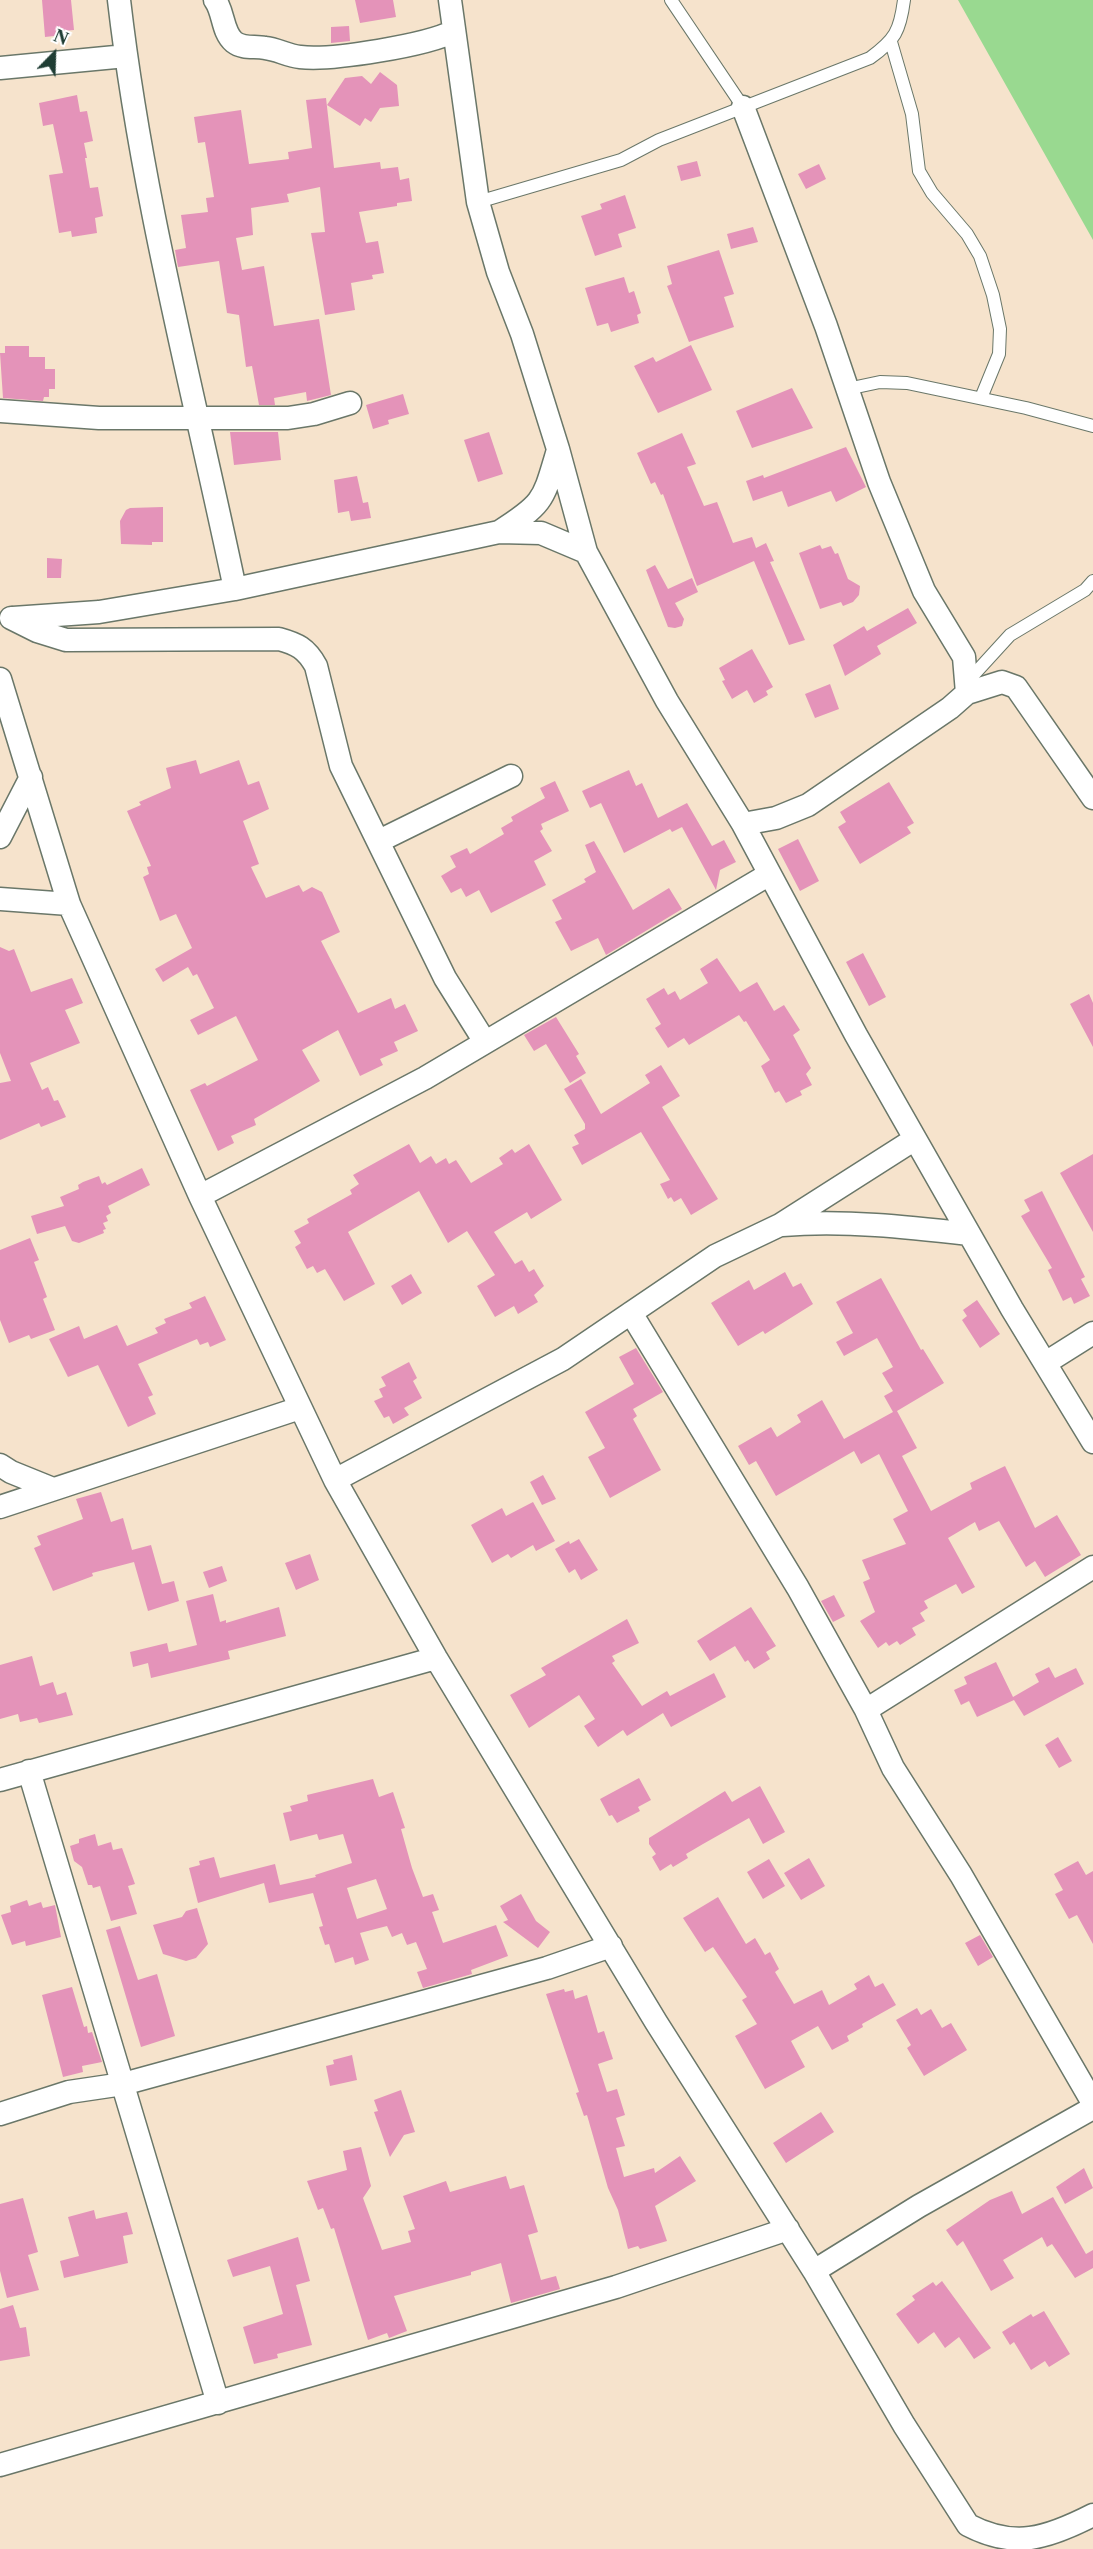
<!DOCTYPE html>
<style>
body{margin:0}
#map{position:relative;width:1093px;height:2549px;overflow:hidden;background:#f6e3cc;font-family:"Libre Caslon Text",serif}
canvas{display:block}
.north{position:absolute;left:24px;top:24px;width:60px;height:60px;-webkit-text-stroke:4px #fff;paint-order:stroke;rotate:23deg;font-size:16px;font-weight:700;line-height:24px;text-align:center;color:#1f3d34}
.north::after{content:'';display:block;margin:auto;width:21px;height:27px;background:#1f3d34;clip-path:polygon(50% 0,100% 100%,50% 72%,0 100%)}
</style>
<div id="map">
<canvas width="1093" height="2549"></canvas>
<div class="north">N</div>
</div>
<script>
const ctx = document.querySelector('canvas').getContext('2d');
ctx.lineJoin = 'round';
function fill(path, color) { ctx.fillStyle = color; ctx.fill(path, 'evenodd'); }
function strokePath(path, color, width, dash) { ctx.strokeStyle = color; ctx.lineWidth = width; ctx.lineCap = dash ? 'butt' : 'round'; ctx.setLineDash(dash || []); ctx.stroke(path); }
fill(new Path2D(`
 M958,0H1093V240Z`), '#99d990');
fill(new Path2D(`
 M42,0H71L74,30L62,31L63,35L45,37Z
 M355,0H393L396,17L360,23Z
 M349,26L350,41L331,43V27Z
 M380,72L397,85L399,106L380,108L371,122L365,118L360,126L327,105L345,78L362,76L371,84Z
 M77,95L80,112L87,111L93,141L84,143L87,158H85L90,188L98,187L103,216L95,218L97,233L72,237L71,231L59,233L49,175L63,173L53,124L43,126L39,103Z
 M326,98L334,168L380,162L381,169L398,167L400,180L409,178L412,201L397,203V206L359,212L366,243L378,241L384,273L372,275L373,279L351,283L355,310L325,315L311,233L325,232L320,187L287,194L289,202L251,208L253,235L236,238L242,270L264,266L274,326L319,319L331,395L307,401L306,392L274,398L275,405H259L252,366L246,367L239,315L227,313L219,261L178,267L175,250L186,248L181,215L208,212L206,198L214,197L205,142L198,143L194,117L241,110L249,164L289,159L288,152L312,148L306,100Z
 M697,161L701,176L681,181L677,166Z
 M819,164L826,179L806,189L798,174Z
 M625,195L636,228L618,234L622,247L595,256L581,216L602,209L600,204Z
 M753,227L758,242L731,249L727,234Z
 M719,250L734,294L724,297L734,327L689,342L667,286L672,284L667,266Z
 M624,277L629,293L634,291L641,313L637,315L639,323L611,332L608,323L597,326L585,288Z
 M691,345L712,390L658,413L634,366L653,357L656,362Z
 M5,346H29V357H45V369H55V389H49V397H44L43,401L3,398L0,353H5Z
 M792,388L813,428L752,448L736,411Z
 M403,394L409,414L388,420L389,424L373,429L366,405Z
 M230,432H278L281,460L234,465Z
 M489,432L503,474L478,482L464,440Z
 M682,433L696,464L687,467L704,506L717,502L733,543L752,537L756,548L766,543L774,561L770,562L805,640L789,645L754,561L697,586L663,494L661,495L655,482L651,484L637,453Z
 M846,447L866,487L836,502L831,491L788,507L782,491L753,501L746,481L763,475L764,478Z
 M357,476L363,503L368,502L371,518L351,521L349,511L338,513L334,480Z
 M163,507V542H152V545L121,544L120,521L126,510L130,508Z
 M820,545L822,549L831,546L835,554L838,553L848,579L860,586L859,595L853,602L843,606L841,602L820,609L799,553Z
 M47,558L62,559L61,578H47Z
 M655,565L668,589L692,578L698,592L675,603L684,619L682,626L675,628L668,627L646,570Z
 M908,608L917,623L877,646L881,654L845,676L833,645L864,626L867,631Z
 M752,649L773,687L766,691L768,695L754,703L747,690L732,699L722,681L725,680L719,668Z
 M830,684L839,709L815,718L805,694Z
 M196,760L200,774L239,760L248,785L259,781L269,809L243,821L259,864L251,867L266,898L299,885L303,892L312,887L322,892L340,932L321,941L358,1013L391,998L395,1009L405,1004L418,1031L394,1042L398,1051L380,1059L383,1065L360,1076L338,1030L302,1050L320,1081L254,1119L256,1125L231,1136L234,1143L218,1151L190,1090L205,1083L207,1086L258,1060L236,1016L198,1035L190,1020L214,1008L197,974L193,976L188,967L163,982L155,969L192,948L176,914L160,921L143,877L149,874L147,867L151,866L127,811L141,805L139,802L171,788L166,768Z
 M629,770L636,786L642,783L658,818L687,803L712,846L724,840L736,862L720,870L716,890L682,827L672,832L670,829L624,853L601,803L590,808L582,791Z
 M555,781L569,811L541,824L543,829L540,831L552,851L534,861L546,885L491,913L479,890L466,897L461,888L451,893L441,876L456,867L450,856L467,848L470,854L504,834L501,828L513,821L511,817L545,798L540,788Z
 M889,782L914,823L907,827L911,833L860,864L838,827L846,822L840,812Z
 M798,839L819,881L800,891L778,849Z
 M594,841L633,910L669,888L682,909L606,955L598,938L571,951L555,922L562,919L552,900L586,882L584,879L596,872L585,845Z
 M0,947L9,951L14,949L31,992L72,978L83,1003L65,1010L80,1043L30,1063L42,1090L48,1087L54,1101L58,1100L66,1117L41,1127L39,1123L0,1140V1083L11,1081L0,1053Z
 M863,953L886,997L869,1006L846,962Z
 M717,958L740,992L757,982L774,1011L784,1005L800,1030L793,1035L811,1068L806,1074L812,1085L800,1091L802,1095L786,1103L779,1091L775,1093L761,1066L770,1060L746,1021L744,1022L739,1015L689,1045L684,1038L668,1048L655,1028L661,1024L646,999L664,988L668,995L675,991L680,1000L708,983L700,969Z
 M1089,994L1093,1003V1047L1070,1004Z
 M556,1017L579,1054L576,1056L586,1073L570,1083L546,1044L534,1051L524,1035Z
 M661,1065L680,1096L662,1107L718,1199L691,1215L681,1198L674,1202L671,1197L668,1199L660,1184L670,1180L641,1132L582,1165L572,1147L579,1144L574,1135L585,1129V1124L564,1089L581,1079L601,1114L650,1083L645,1075Z
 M409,1144L420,1163L431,1156L436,1164L446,1158L449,1164L456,1160L471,1183L503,1164L499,1158L512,1149L515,1153L529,1144L562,1200L531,1219L527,1212L494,1232L515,1264L522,1260L529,1272L534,1269L544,1286L534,1295L538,1302L518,1314L514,1306L495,1317L477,1286L495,1275L467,1231L448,1243L419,1191L348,1232L375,1284L344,1301L325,1269L317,1273L313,1266L307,1269L295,1247L301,1243L294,1231L309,1223L307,1219L352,1194L350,1190L359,1184L353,1175Z
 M1093,1154V1232L1060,1173Z
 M142,1168L150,1185L108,1206L111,1213L106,1216L108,1221L103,1223L106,1229L103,1230L104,1233L79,1243L72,1241L65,1226L37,1234L31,1216L64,1206L60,1197L79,1189L78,1185L83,1182L99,1176L102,1184L105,1182L107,1185Z
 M1042,1191L1085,1277L1081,1279L1090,1296L1074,1304L1071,1297L1063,1301L1048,1270L1052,1268L1021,1216L1030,1211L1024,1200Z
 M30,1238L39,1260L34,1262L47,1297L43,1299L55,1330L31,1339L29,1335L9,1343L0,1320V1250Z
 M785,1272L793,1287L801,1283L813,1304L765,1334L763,1331L738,1346L711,1303L749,1280L754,1290Z
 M411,1274L422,1293L402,1305L391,1286Z
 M881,1278L921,1350L923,1349L944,1383L897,1411L917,1448L902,1456L931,1511L972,1489L970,1483L1005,1466L1035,1528L1057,1515L1081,1555L1045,1577L1035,1561L1026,1567L999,1521L979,1531L975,1522L948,1538L975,1587L962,1594L956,1584L924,1601L928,1608L920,1613L925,1621L912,1628L916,1635L900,1645L897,1641L889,1646L886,1642L878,1648L860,1621L875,1612L863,1582L870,1579L862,1560L906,1544L893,1519L908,1511L879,1454L861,1464L854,1451L776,1496L756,1461L749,1465L738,1446L771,1427L777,1437L801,1422L797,1415L822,1400L844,1439L893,1412L884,1396L893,1391L882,1373L893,1367L877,1338L844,1356L836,1342L853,1333L836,1302Z
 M205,1296L226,1340L210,1347L208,1342L200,1345L197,1339L138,1364L153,1395L148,1397L156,1414L128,1427L98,1365L68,1377L49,1339L79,1326L84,1339L117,1325L127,1346L158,1333L155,1328L166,1323L164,1319L192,1308L189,1303Z
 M977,1300L1000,1334L980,1348L962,1320L967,1316L963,1310Z
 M636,1348L663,1392L633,1409L637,1416L633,1419L661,1470L610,1498L588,1457L605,1448L585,1412L634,1384L619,1357Z
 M409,1362L417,1378L413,1381L422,1398L404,1408L409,1415L393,1424L389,1416L384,1418L374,1401L383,1397L379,1389L386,1386L381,1377Z
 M543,1475L556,1499L542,1505L530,1482Z
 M101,1492L111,1522L123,1518L132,1550L151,1545L162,1584L174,1581L179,1601L148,1611L134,1562L92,1573L93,1576L53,1591L34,1548L41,1545L37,1536L83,1519L76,1499Z
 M533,1502L555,1541L536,1551L533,1545L511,1558L508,1554L492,1563L471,1525L502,1508L506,1516Z
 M579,1539L598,1570L581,1580L575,1569L569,1573L555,1549L569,1541L570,1544Z
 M310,1554L319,1580L296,1590L285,1563Z
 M222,1566L227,1581L209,1588L203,1572Z
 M213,1594L220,1622L226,1620V1623L279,1607L286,1636L228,1651L230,1659L151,1678L148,1663L133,1667L130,1652L167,1643L169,1652L197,1645L186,1601Z
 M834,1595L845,1616L833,1622L821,1601Z
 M751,1607L776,1646L766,1652L770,1659L754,1669L748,1660L745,1662L735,1646L710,1661L697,1641Z
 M627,1619L639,1643L612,1656L615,1661L612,1663L642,1706L667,1691L670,1696L714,1673L726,1697L671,1727L663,1713L627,1736L623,1730L598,1747L584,1726L595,1719L579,1695L529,1728L510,1695L546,1675L541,1668Z
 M32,1656L40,1686L53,1682L57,1695L66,1692L73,1715L39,1723L37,1718L20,1722L18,1714L0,1719V1665Z
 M996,1662L1013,1697L1039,1682L1035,1674L1049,1667L1055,1678L1076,1668L1084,1684L1024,1716L1014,1700L977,1717L969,1701L961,1705L954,1690L967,1684L964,1677Z
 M1058,1737L1072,1761L1059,1768L1045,1745Z
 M639,1778L651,1800L638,1807L640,1811L617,1823L612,1815L609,1816L600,1799Z
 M373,1779L379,1797L393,1792L405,1828L401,1829L412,1868L423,1897L433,1894L439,1910L432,1912L443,1943L496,1925L508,1956L471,1970L472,1974L423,1988L417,1972L427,1969L416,1942L407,1945L402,1933L392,1937L387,1926L360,1933L369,1960L355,1965L353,1957L335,1963L329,1944L325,1945L319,1927L323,1926L313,1893L269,1903L264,1883L198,1903L189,1868L200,1865L199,1861L214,1857L220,1878L275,1864L280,1885L316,1877L315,1875L352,1863L343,1834L319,1840L317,1834L290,1841L283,1813L292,1811L290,1806L308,1801L307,1795ZM376,1879L387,1909L357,1919L347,1888Z
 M760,1786L785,1832L763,1844L749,1818L703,1844L686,1854L688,1858L673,1867L671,1864L660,1871L652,1857L656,1854L649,1844V1838L725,1791L732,1802Z
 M95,1834L98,1846L111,1842L113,1850L122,1848L135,1884L128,1886L137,1914L111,1921L100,1886L93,1888L92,1885H88L82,1867L74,1861L70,1846L79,1843V1839Z
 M809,1858L825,1886L801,1900L784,1873Z
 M769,1859L785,1886L763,1899L747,1872Z
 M1078,1861L1086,1875L1093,1871V1944L1077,1915L1069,1919L1055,1894L1063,1890L1054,1874Z
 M521,1894L536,1921L550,1932L538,1948L503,1922L508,1920L500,1906Z
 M718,1897L746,1944L755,1938L765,1955L770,1952L779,1969L775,1972L794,2004L822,1990L829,2005L857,1989L854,1984L869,1975L875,1987L883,1983L896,2005L862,2024L863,2027L847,2036L849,2041L832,2050L818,2026L791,2041L805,2067L765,2089L735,2036L757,2024L742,2000L747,1997L713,1947L705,1952L683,1918Z
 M27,1900L29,1906L41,1902L43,1908L55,1905L61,1937L26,1946L25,1941L12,1945L1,1915L11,1912L10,1906Z
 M197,1908L208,1944L196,1958L186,1961L163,1954L153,1925L182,1917L186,1911Z
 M120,1926L138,1980L157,1974L175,2036L141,2047L106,1930Z
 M980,1935L993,1957L978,1966L965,1943Z
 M72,1987L84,2027L87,2026L88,2033L92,2032L102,2062L82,2066L83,2072L63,2077L42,1995Z
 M564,1989L565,1992L573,1990L575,1999L587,1995L598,2033L604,2031L613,2059L598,2064L607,2092L617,2089L625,2115L616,2118L625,2146L616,2148L624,2177L654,2168L655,2173L680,2156L696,2181L655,2206L667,2241L640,2249L638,2246L628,2249L618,2210L608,2188L587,2115L584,2116L576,2093L579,2092L546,1994Z
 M917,2008L921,2015L931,2009L942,2028L951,2023L967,2050L924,2076L907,2048L911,2045L896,2020Z
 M352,2055L357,2080L330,2086L326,2066L334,2064L333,2060Z
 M401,2090L415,2132L404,2135L390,2157L374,2112L378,2111L374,2100Z
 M821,2112L834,2132L786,2163L773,2143Z
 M361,2147L371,2186L363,2198L382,2250L411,2242L408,2231L415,2229L403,2196L446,2181L450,2192L506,2176L510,2189L524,2185L538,2232L528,2235L541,2280L556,2276L560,2289L511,2303L501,2263L471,2272V2275L394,2296L407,2331L389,2338L387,2333L368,2340L334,2228L331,2229L323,2208L318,2210L307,2181L347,2170L343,2151Z
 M1084,2168L1093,2188L1065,2204L1056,2187Z
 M1012,2191L1022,2214L1053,2197L1086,2254L1093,2250V2268L1075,2278L1052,2244L1047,2247L1042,2237L1003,2260L1014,2278L991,2291L963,2241L957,2246L946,2230L990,2200Z
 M23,2198L38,2252L28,2255L39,2290L7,2298L0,2271V2204Z
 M94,2210L96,2219L127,2212L133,2234L123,2236L128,2263L64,2278L60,2261L79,2256L68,2217Z
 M298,2237L310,2281L296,2285L312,2345L277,2354L278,2358L254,2364L243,2327L283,2314L270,2266L233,2277L227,2260Z
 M942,2281L991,2348L974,2359L959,2337L945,2348L934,2332L918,2344L896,2314L915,2300L912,2296L933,2282L936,2286Z
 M13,2305L20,2328L26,2327L30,2356L0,2361V2309Z
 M1044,2311L1070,2354L1049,2367L1045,2361L1031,2370L1014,2342L1010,2345L1002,2332L1031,2314L1033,2317Z`), '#e493b9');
const service = new Path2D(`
 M671,0L743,107
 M891,42L912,114L919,171L932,193L967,234L980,256L993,295L1000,329L999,354L981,398
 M478,202L621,160L659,140L870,58C895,40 900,31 904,0
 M847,389L880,382L907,383L1026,408L1093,426
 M968,681L1010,635L1085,590L1093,581`);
const minor = new Path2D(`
 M119,0C142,199 194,393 235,589
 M215,0C224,12 222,32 234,42C243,49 254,46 265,48C277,49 288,56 300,57C331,61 428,45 454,31
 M450,0L478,202L498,272L522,334L558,449L586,552L667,701L743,824L856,1035L1012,1309L1093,1442
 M0,68L126,56
 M743,107L826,326L879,482L924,591L964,657L967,693L950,708L808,805L776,818L743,824
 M0,411L99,418H288L314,414L350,403
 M499,532C545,503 543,500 558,450
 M11,618L37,631L66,640L279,639C297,644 306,648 316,666L341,766L445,978L485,1042
 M13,618L99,612L235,589L499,532L541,533L586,552
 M0,679L69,904L200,1196L335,1480L436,1658L656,2022L814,2271L904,2425L968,2525C1014,2549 1046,2539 1093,2515
 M967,693L1002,682L1016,687L1093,798
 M0,837L31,777
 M379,841L511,776
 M0,899L69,904
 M200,1196L425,1078L768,875
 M782,1225C845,1220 907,1227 969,1234
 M631,1313L798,1588L866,1710L893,1768L961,1875L1093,2103
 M1047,1362L1093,1333
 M0,1465L11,1472L53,1489
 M335,1480L563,1359L715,1256L780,1225L915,1139
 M0,1507L300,1408
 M866,1710L1093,1567
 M29,1771L218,2403
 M0,1780L436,1658
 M0,2114L69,2092L123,2084L547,1968L611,1946
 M814,2271L919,2206L1093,2108
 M0,2465L616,2287L788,2229`);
strokePath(service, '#6a7769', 14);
strokePath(minor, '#6a7769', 25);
strokePath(service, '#fff', 12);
strokePath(minor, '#fff', 22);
</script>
